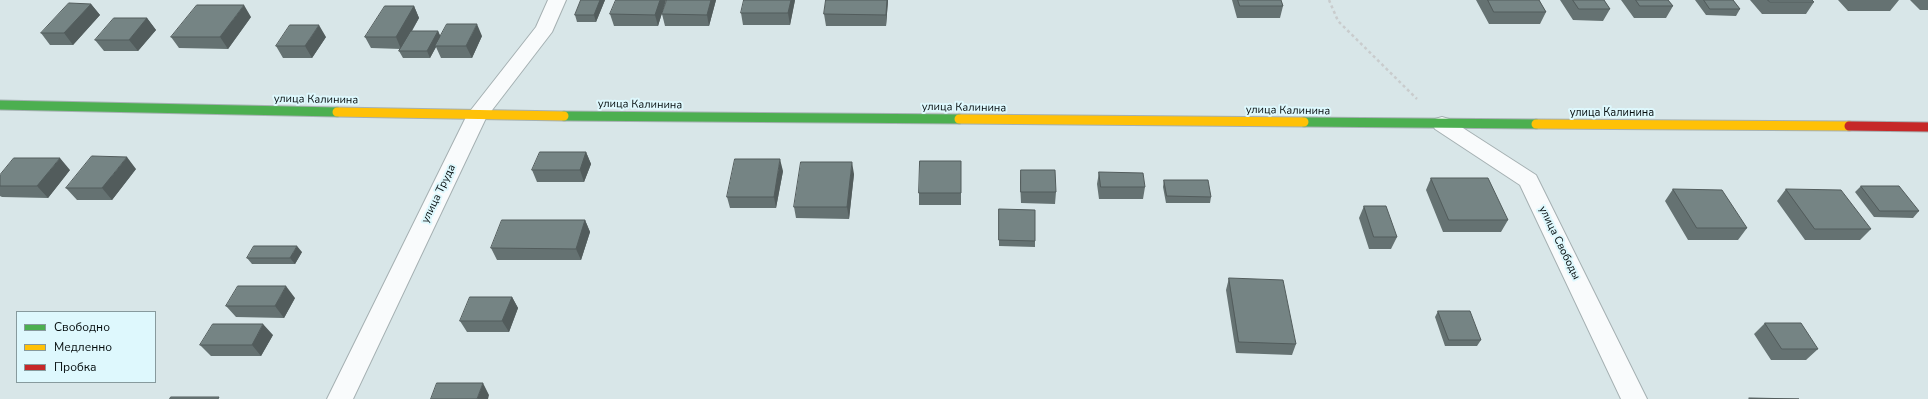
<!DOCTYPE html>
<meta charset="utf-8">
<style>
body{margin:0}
#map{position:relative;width:1928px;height:399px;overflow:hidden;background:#d8e6e8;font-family:"Nunito Sans",sans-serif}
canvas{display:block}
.legend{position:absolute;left:16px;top:311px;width:140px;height:72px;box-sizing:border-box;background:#def8fd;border:1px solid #879a9d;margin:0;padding:5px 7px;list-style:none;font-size:12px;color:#050d0e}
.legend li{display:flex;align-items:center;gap:8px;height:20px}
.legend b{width:20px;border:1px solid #879a9d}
</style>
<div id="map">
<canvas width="1928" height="399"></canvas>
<ul class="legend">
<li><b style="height:5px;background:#4caf50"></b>Свободно</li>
<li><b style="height:5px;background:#ffc107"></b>Медленно</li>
<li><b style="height:5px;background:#c62828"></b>Пробка</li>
</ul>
</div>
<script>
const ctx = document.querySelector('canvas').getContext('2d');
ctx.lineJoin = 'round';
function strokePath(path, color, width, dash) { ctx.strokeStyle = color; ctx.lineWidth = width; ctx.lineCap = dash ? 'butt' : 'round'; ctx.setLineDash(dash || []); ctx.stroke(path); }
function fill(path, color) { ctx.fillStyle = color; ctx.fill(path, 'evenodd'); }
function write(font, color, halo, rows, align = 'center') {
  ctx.font = font + ' "Nunito Sans",sans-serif'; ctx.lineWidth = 4; ctx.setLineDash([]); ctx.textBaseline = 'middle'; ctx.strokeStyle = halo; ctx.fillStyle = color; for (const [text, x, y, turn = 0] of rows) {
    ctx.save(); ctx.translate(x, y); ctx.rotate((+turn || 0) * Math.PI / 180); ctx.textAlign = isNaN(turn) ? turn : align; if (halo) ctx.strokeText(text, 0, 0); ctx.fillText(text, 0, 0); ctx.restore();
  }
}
const street = new Path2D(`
 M548,0H566L552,32L486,118L353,399H327L467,115L536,27Z
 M1442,117L1449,119L1536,175L1647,399H1621L1520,185L1435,129L1432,124L1435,119Z`);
const fast = new Path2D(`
 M0,105L337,112
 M564,116L959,119
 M1304,122L1536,124`);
const slow = new Path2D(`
 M337,112L564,116
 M959,119L1304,122
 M1536,124L1849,126`);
const jam = new Path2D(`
 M1849,126L1928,127`);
strokePath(street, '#a5b0b2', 2);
strokePath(fast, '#a5b0b2', 11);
strokePath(slow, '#a5b0b2', 11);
strokePath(jam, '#a5b0b2', 11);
strokePath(new Path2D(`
 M1329,0L1338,21L1417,99`), '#c9cccd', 2.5, [3, 3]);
fill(street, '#f9fbfc');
strokePath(fast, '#4caf50', 9);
strokePath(slow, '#ffc107', 9);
strokePath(jam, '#c62828', 9);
fill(new Path2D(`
 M581,0H605L596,22H577L575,15Z
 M666,0L658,26H614L610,14Z
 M667,0H716L709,26H665L662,14Z
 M795,0L790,25H743L741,13Z
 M826,0H888L886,26H826L824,14Z
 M1232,0H1281L1283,6L1280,18H1237Z
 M1476,0H1539L1546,12L1540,24H1489Z
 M1560,0H1604L1610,9L1603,21L1573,20Z
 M1621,0H1668L1673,6L1666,18H1634Z
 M1695,0H1733L1740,9L1736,16L1706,15Z
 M1750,0H1812L1814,2L1806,14H1762Z
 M1838,0H1899L1890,11H1848Z
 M1910,0H1928V10H1920Z
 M91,4L100,15L73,45H50L41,33Z
 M414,6L419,18L412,31H438L440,37L482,36L472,58H441L436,47L430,58H403L399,51L401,49L371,48L365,37Z
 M251,17L228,49L179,48L171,37Z
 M147,18L156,30L138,51H104L95,40Z
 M326,37L312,58H283L276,46Z
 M586,152L591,164L584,182H537L532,170Z
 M961,161V205H919V193Z
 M136,169L112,200H77L66,188Z
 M70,170L48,198L2,197L0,196V175Z
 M1021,170L1056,192L1055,204L1021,203L1020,182Z
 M783,171L776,208H730L727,197Z
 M1099,172L1145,187L1143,199H1099L1097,184Z
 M854,174L849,219L796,218L794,207Z
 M1431,178L1508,220L1501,232H1443L1426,190Z
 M1164,180L1211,197L1210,203H1166L1163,187Z
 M1861,186L1919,211L1913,218L1874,217L1855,192Z
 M1673,189L1747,228L1738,240H1688L1665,201Z
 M1786,189L1871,229L1860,240H1805L1777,201Z
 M1364,206L1397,237L1391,249H1369L1359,218Z
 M999,209L1035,241V247L999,246Z
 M585,220L590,232L581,260H497L491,248Z
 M302,252L295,264H252L247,258Z
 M1229,278L1296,344L1292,355L1236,353L1226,290Z
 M512,297L518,308L509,332H467L460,321Z
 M295,298L284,318L236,317L226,306Z
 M1438,311L1481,340L1477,346H1445L1435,317Z
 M1765,323L1818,349L1806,360H1771L1754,334Z
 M273,335L261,356H211L200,345Z`), '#657272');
fill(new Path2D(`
 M600,0H605L596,22L594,15Z
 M660,0H666L658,26L655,15Z
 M711,0H716L709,26L707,15Z
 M791,0H795L790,25L788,13Z
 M887,0H888V1L886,26V15Z
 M91,4L100,15L73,45L64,33Z
 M244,5L251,17L228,49L220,37Z
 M414,6L419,18L401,49L396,37Z
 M147,18L156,30L138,51L129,40Z
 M477,24L482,36L472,58L466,46Z
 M319,25L326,37L312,58L305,46Z
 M438,31L441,37L435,46L436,47L430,58L427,51Z
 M586,152L591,164L584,182L580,170Z
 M127,157L136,169L112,200L102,188Z
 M60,158L70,170L48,198L37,186Z
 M780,159L783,171L776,208L774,197Z
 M852,162L854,174L849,219L847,207Z
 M585,220L590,232L581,260L576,249Z
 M297,246L302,252L295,264L290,258Z
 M286,286L295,298L284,318L275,306Z
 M512,297L518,308L509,332L502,321Z
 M263,324L273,335L261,356L252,345Z
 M483,383L489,395L488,399H477Z`), '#525c5c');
const building = new Path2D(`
 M581,0H600L594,15H575Z
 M616,0H660L655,15L610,14Z
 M667,0H711L707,15L662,14Z
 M744,0H791L788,13H741Z
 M826,0H887L886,15L824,14Z
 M1238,0H1281L1283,6H1240Z
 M1488,0H1539L1546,12H1494Z
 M1573,0H1604L1610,9H1579Z
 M1636,0H1668L1673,6H1640Z
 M1704,0H1733L1740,9H1710Z
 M1768,0H1812L1814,2H1770Z
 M69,3L91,4L64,33H41Z
 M197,5H244L220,37H171Z
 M385,6H414L396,37H365Z
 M114,18H147L129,40H95Z
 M447,24H477L466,46H435Z
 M290,25H319L305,46H276Z
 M411,31H438L427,51H399Z
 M540,152H586L580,170H532Z
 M92,156L127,157L102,188H66Z
 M14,158H60L37,186H0V175Z
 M735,159H780L774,197H727Z
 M920,161H961V193H919Z
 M801,162H852L847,207H794Z
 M1021,170H1055L1056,192H1021Z
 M1099,172L1143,173L1145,187H1101Z
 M1431,178H1488L1508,220H1449Z
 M1164,180H1208L1211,197L1167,196Z
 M1861,186H1899L1919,211H1880Z
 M1673,189L1722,190L1747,228H1697Z
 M1786,189L1841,190L1871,229H1815Z
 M1364,206H1386L1397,237H1374Z
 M999,209L1035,210V241L999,240Z
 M502,220H585L576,249L491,248Z
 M254,246H297L290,258H247Z
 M1229,278L1283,280L1296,344L1239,342Z
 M238,286H286L275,306H226Z
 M470,297H512L502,321H460Z
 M1438,311H1470L1481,340H1449Z
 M1765,323H1801L1818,349H1782Z
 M213,324H263L252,345H200Z
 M437,383H483L477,399H431Z
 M171,397H219L218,399H170Z
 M1749,398L1799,399H1750Z`);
fill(building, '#758484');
strokePath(building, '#525c5c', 1);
write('11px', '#050d0e', '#def8fd', [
 ["улица Калинина",316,100,1],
 ["улица Калинина",640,105,1],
 ["улица Калинина",964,108,1],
 ["улица Калинина",1288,111,1],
 ["улица Калинина",1612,113],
 ["улица Труда",439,194,-64],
 ["улица Свободы",1559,243,64]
]);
</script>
